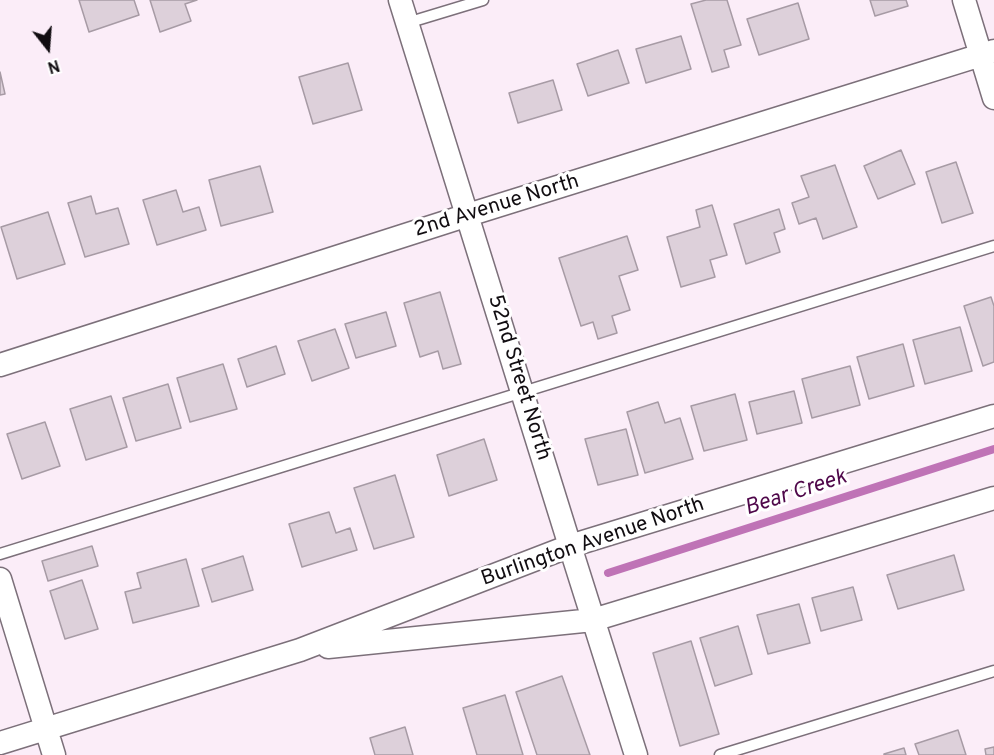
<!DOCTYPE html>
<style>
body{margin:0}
#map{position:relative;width:994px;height:755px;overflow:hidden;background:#fbedf8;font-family:Overpass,sans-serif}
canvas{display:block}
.north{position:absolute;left:18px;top:18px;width:60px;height:60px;-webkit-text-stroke:4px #fff;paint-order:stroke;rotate:163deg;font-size:16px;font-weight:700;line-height:24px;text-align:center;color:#110d11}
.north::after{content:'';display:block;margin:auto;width:21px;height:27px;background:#110d11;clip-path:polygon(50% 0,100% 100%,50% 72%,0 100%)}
</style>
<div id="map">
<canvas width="994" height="755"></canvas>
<div class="north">N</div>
</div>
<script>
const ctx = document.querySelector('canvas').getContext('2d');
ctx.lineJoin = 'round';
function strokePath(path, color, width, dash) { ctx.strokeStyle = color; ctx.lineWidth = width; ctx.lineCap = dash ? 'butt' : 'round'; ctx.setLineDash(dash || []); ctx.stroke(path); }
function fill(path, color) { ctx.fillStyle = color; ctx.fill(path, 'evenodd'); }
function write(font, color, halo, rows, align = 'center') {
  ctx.font = font + ' Overpass,sans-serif'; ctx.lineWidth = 6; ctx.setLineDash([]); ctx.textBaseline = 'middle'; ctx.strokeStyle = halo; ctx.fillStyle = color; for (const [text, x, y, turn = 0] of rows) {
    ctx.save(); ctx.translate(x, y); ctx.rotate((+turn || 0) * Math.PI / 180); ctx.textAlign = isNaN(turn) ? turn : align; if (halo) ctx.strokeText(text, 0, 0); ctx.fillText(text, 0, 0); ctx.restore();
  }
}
strokePath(new Path2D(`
 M608,573L994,449`), '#bf73b6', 8);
const building = new Path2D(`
 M79,0H134L139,15L89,32Z
 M150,0H197L185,4L191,21L160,32Z
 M706,0H727L741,45L724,50L729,67L712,72L691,4Z
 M870,0H906L908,6L875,16Z
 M798,3L809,39L759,55L747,19Z
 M681,36L691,69L646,83L636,49Z
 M618,50L629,83L588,96L577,64Z
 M348,63L362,110L313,124L299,77Z
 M0,72L5,94L0,95Z
 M553,80L562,110L518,123L509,93Z
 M901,150L915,184L878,199L864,166Z
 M956,162L973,213L942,223L926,172Z
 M835,165L857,227L823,239L816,218L799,224L792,203L809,197L801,176Z
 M260,166L273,212L221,226L209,180Z
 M176,190L183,212L199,207L206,230L157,245L143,200Z
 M91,196L96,214L118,208L129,244L85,257L68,203Z
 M712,205L727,255L710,260L715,277L681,287L667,237L700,227L696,210Z
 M779,209L785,229L774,233L780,252L746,264L734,224Z
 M48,212L65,264L17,279L1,227Z
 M627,236L638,270L619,276L630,310L612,316L617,333L598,339L593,322L581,326L559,258Z
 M440,292L461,364L443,369L438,351L420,357L404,303Z
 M991,297L994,306V362L983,366L964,306Z
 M386,312L396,346L356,358L345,324Z
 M960,327L972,371L925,384L913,340Z
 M335,329L349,368L312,381L298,341Z
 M903,344L914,386L869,399L857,357Z
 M276,346L285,374L247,387L238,359Z
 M223,364L237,409L190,422L177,378Z
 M850,366L860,405L812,418L802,379Z
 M168,384L181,428L136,441L123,398Z
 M794,391L802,423L757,434L749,402Z
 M735,394L747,440L704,451L691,406Z
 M111,396L127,447L86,460L70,409Z
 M658,402L665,423L680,418L693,459L645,473L627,412Z
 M45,422L60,466L22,479L7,434Z
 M626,429L638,475L598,485L585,439Z
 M484,439L497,480L449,496L437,455Z
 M395,475L414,537L374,549L354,488Z
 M329,512L336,533L350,528L357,550L302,567L289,524Z
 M92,546L98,566L48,581L42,561Z
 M954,555L964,590L898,609L887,575Z
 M243,556L253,590L212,602L202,569Z
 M186,559L199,606L133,623L125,592L141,588L137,573Z
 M82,580L98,629L65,639L50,591Z
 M853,587L862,620L821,631L812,598Z
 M799,604L810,643L768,654L757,615Z
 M738,626L752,674L715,686L700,638Z
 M691,641L719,734L680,746L653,653Z
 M562,676L590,755H537L516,692Z
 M505,695L523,755H477L463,708Z
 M405,727L413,755H375L370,738Z
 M958,730L966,755H919L915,744Z
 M994,747V755H986L985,749Z
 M904,748L906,755H884V754Z`);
fill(building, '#ddd0da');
strokePath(building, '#a79ba5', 1.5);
const service = new Path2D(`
 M407,23L483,0
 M0,554L994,246
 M720,755L994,671`);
const minor = new Path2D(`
 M400,0L570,546L636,755
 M964,0L994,98
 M0,365L468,215L994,51
 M0,579L54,755
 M328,647L593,620L994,498
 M0,743L300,650L570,546L994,416`);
strokePath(service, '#7c707a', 13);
strokePath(minor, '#7c707a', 25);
strokePath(service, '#fff', 10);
strokePath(minor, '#fff', 22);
write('21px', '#110d11', '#fff', [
 ["2nd Avenue North",497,207,-17],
 ["52nd Street North",518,378,73],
 ["Burlington Avenue North",593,543,-19]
]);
write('italic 22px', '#4f074a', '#fff', [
 ["Bear Creek",796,494,-18]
]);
</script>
